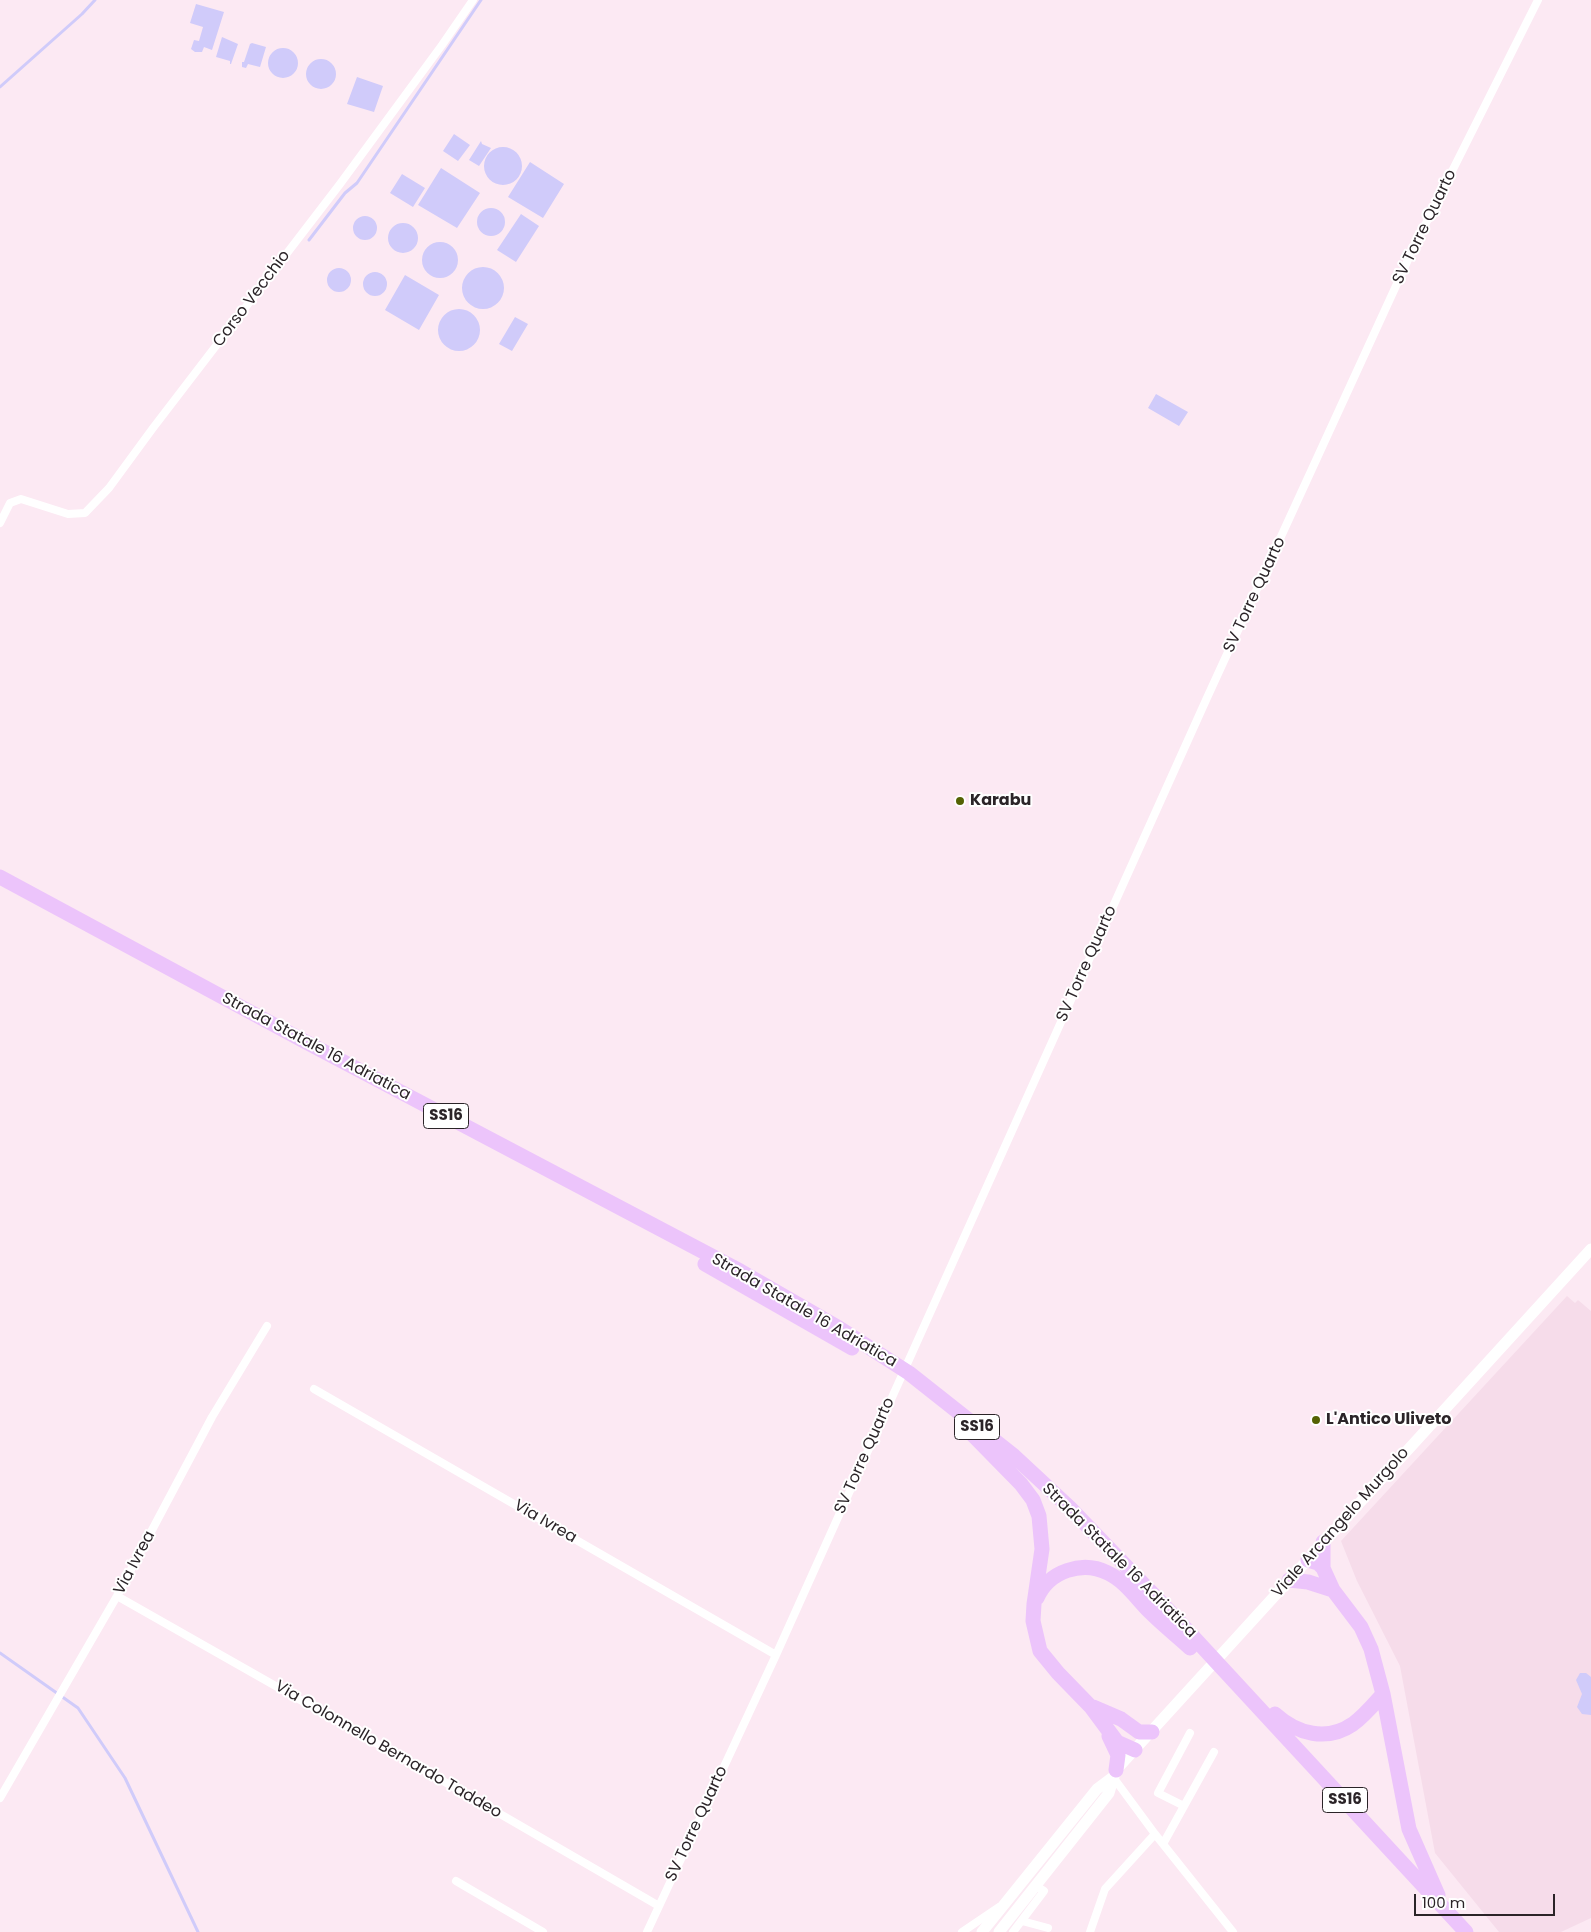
<!DOCTYPE html>
<style>
body{margin:0}
#map{position:relative;width:1591px;height:1932px;overflow:hidden;background:#fce9f3;font-family:Poppins,sans-serif}
canvas{display:block}
.scale{position:absolute;left:1414px;top:1894px;width:141px;height:22px;box-sizing:border-box;border:2px solid #2b2428;border-top:0;padding-left:6px;font-size:15px;line-height:18px;white-space:nowrap;color:#2b2428;-webkit-text-stroke:4px #fff;paint-order:stroke}
</style>
<div id="map">
<canvas width="1591" height="1932"></canvas>
<div class="scale">100 m</div>
</div>
<script>
const ctx = document.querySelector('canvas').getContext('2d');
ctx.lineJoin = 'round';
function fill(path, color) { ctx.fillStyle = color; ctx.fill(path, 'evenodd'); }
function strokePath(path, color, width, dash) { ctx.strokeStyle = color; ctx.lineWidth = width; ctx.lineCap = dash ? 'butt' : 'round'; ctx.setLineDash(dash || []); ctx.stroke(path); }
function write(font, color, halo, rows, align = 'center') {
  ctx.font = font + ' Poppins,sans-serif'; ctx.lineWidth = 4; ctx.setLineDash([]); ctx.textBaseline = 'middle'; ctx.strokeStyle = halo; ctx.fillStyle = color; for (const [text, x, y, turn = 0] of rows) {
    ctx.save(); ctx.translate(x, y); ctx.rotate((+turn || 0) * Math.PI / 180); ctx.textAlign = isNaN(turn) ? turn : align; if (halo) ctx.strokeText(text, 0, 0); ctx.fillText(text, 0, 0); ctx.restore();
  }
}
fill(new Path2D(`
 M1567,1296L1575,1303L1578,1300L1591,1311V1918L1561,1932H1499L1435,1853L1400,1666L1357,1581L1341,1541Z`), '#f6dcea');
fill(new Path2D(`
 M196,4L224,12L212,50L204,47L202,52H195L191,49L194,40L199,41L203,27L190,23Z
 M222,37L238,44L231,64H230V61L216,57Z
 M252,43L266,47L260,67L248,64L246,68L242,67V62H244L250,44Z
 M268 63a15 15 0 1 1 30 0a15 15 0 1 1-30 0Z
 M306 74a15 15 0 1 1 30 0a15 15 0 1 1-30 0Z
 M357,77L383,86L374,112L347,104Z
 M454,134L470,145L458,161L443,151Z
 M481,141L482,144L491,148L479,166L469,160Z
 M484 166a19 19 0 1 1 38 0a19 19 0 1 1-38 0Z
 M530,162L564,184L543,218L508,197Z
 M441,168L480,193L457,228L418,205Z
 M402,174L425,188L413,207L390,193Z
 M477 222a14 14 0 1 1 28 0a14 14 0 1 1-28 0Z
 M521,214L539,226L516,262L497,250Z
 M353 228a12 12 0 1 1 24 0a12 12 0 1 1-24 0Z
 M388 238a15 15 0 1 1 30 0a15 15 0 1 1-30 0Z
 M422 260a18 18 0 1 1 36 0a18 18 0 1 1-36 0Z
 M462 288a21 21 0 1 1 42 0a21 21 0 1 1-42 0Z
 M327 280a12 12 0 1 1 24 0a12 12 0 1 1-24 0Z
 M363 284a12 12 0 1 1 24 0a12 12 0 1 1-24 0Z
 M405,275L439,295L419,330L385,310Z
 M438 330a21 21 0 1 1 42 0a21 21 0 1 1-42 0Z
 M515,317L528,324L512,351L499,344Z
 M1156,394L1188,412L1179,426L1148,408Z
 M1580,1673H1586L1591,1677V1715L1582,1714L1577,1707L1582,1694L1576,1680Z`), '#d0cbfa');
strokePath(new Path2D(`
 M0,87L82,14L95,0
 M309,240L345,193L357,183L481,0
 M0,1653L78,1708L125,1778L198,1932`), '#d0cbfa', 3);
strokePath(new Path2D(`
 M0,523L10,503L21,499L68,514L85,513L109,488L153,428L340,184L442,45L473,0
 M314,1389L776,1655
 M117,1596L457,1789L659,1906
 M1113,1777L1155,1834L1233,1932
 M0,1798L117,1596L212,1417L267,1326
 M1184,1806L1158,1793L1190,1733
 M1163,1844L1214,1752
 M456,1881L543,1932
 M1022,1921L1048,1928
 M647,1932L776,1655L1206,700L1362,360L1412,251L1538,0
 M962,1932L999,1907
 M1013,1932L1044,1891L1036,1886
 M1090,1932L1105,1889L1155,1834`), '#fff', 8);
strokePath(new Path2D(`
 M982,1932L1097,1789L1113,1777
 M999,1932L1109,1793L1116,1770L1591,1249`), '#fff', 11);
strokePath(new Path2D(`
 M0,877L304,1041L740,1271L839,1328L909,1373L1014,1456L1070,1508L1173,1615L1466,1932
 M705,1264L852,1348
 M970,1432L1021,1484L1033,1500L1039,1516L1042,1549L1034,1604L1033,1621L1040,1651L1058,1673L1091,1707L1117,1742L1135,1750
 M1323,1542V1568
 M1308,1560L1318,1563L1323,1568L1333,1590L1361,1627L1371,1649L1383,1694L1409,1829L1438,1895
 M1289,1580L1308,1582L1333,1590
 M1037,1598C1049,1571 1082,1560 1108,1573C1125,1581 1137,1599 1150,1612C1163,1625 1177,1636 1190,1648
 M1093,1707L1121,1719L1139,1732H1152
 M1275,1714C1297,1734 1327,1742 1353,1724C1364,1716 1374,1704 1383,1694
 M1109,1736L1118,1755L1116,1770`), '#ecc4fb', 15);
for (const [x, y, r, color] of [
 [960,801,5,"#546203"],
 [1316,1420,5,"#546203"]
]) { const dot = new Path2D(); dot.arc(x, y, r, 0, 2 * Math.PI); ctx.fillStyle = color; ctx.fill(dot); strokePath(dot, '#fff', 2); }
for (const [x, y, w] of [
 [446,1116,45],
 [977,1427,45],
 [1345,1800,45]
]) { const box = new Path2D(); box.roundRect(x - w / 2, y - 12.5, w, 25, 4); ctx.fillStyle = '#fff'; ctx.fill(box); strokePath(box, '#2b2428', 1); }
write('bold 15px', '#2b2428', null, [
 ["SS16",446,1116],
 ["SS16",977,1427],
 ["SS16",1345,1800]
]);
write('16px', '#2b2428', '#fff', [
 ["SV Torre Quarto",1425,227,-64],
 ["Corso Vecchio",252,299,-53],
 ["SV Torre Quarto",1255,595,-65],
 ["SV Torre Quarto",1087,964,-66],
 ["Strada Statale 16 Adriatica",316,1047,28],
 ["Strada Statale 16 Adriatica",804,1311,30],
 ["SV Torre Quarto",865,1456,-66],
 ["Via Ivrea",545,1522,30],
 ["Viale Arcangelo Murgolo",1341,1523,-48],
 ["Strada Statale 16 Adriatica",1119,1561,45],
 ["Via Ivrea",135,1563,-62],
 ["Via Colonnello Bernardo Taddeo",388,1750,30],
 ["SV Torre Quarto",697,1824,-65]
]);
write('bold 16px', '#2b2428', '#fff', [
 ["Karabu",970,801],
 ["L'Antico Uliveto",1326,1420]
], 'left');
</script>
